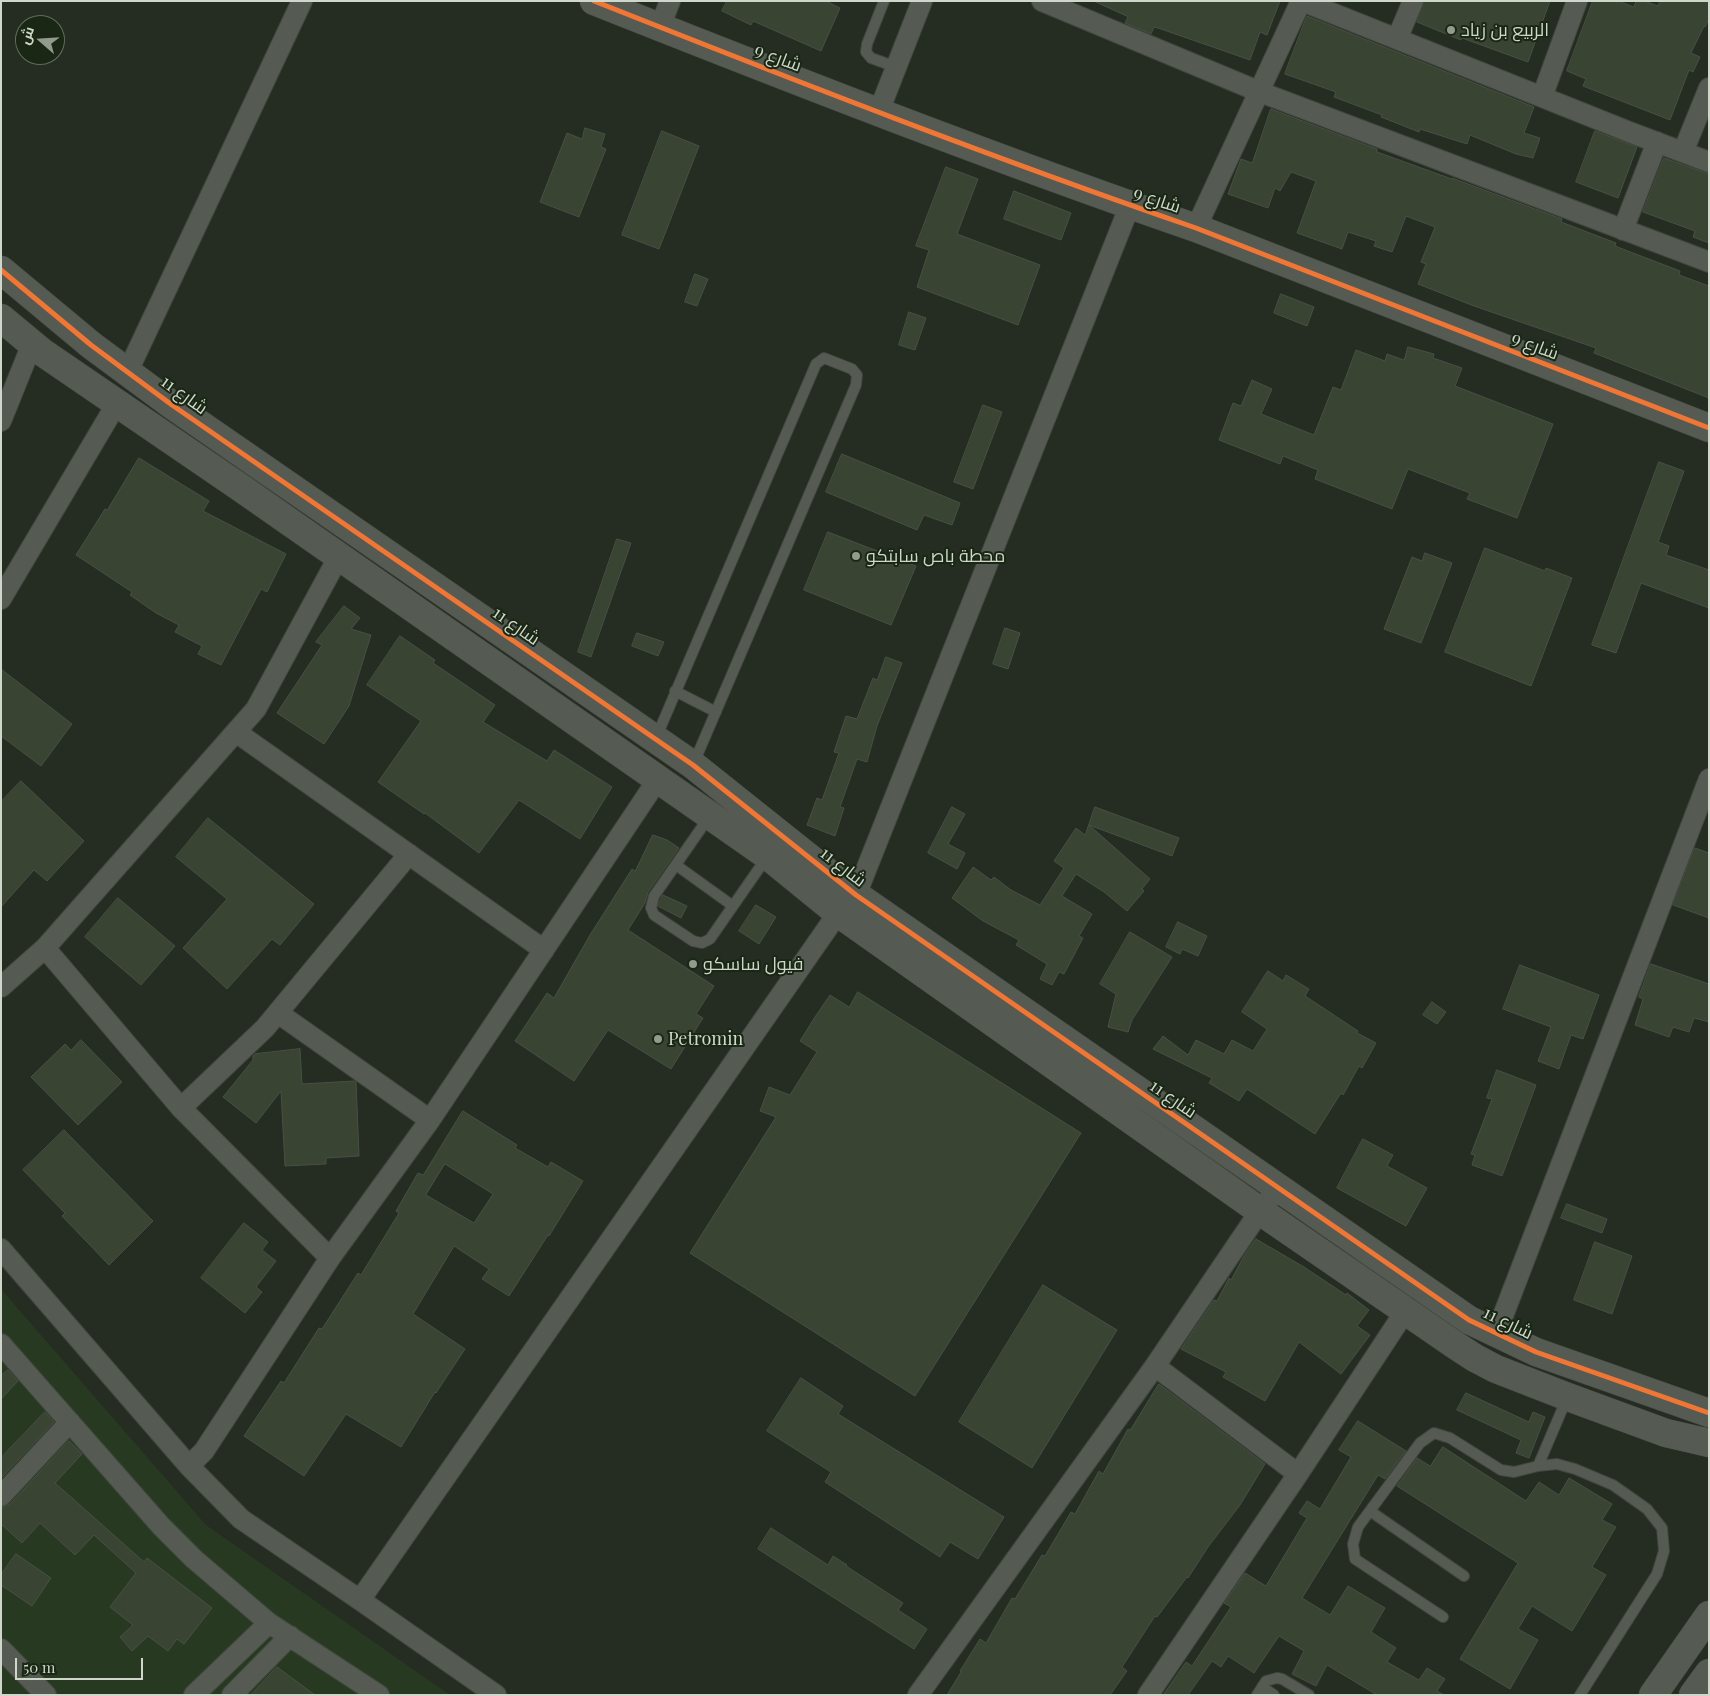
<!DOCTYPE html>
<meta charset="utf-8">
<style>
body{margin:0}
#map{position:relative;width:1710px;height:1696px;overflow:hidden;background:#252c22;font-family:"Playfair Display",Cairo,serif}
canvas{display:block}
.frame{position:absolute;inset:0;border:2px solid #ced7ca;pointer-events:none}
.north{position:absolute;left:15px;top:15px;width:50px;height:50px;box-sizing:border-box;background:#192714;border:1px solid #616d5d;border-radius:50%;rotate:289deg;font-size:14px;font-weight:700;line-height:20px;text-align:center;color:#ced7ca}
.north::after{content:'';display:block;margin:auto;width:18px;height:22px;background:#939b8f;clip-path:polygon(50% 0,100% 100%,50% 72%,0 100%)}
.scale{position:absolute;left:15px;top:1658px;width:128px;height:22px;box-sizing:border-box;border:2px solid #ced7ca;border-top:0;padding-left:6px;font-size:15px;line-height:18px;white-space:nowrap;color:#ced7ca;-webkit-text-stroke:4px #192714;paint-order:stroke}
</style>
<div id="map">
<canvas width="1710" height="1696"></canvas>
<div class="frame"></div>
<div class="north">ش</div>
<div class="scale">50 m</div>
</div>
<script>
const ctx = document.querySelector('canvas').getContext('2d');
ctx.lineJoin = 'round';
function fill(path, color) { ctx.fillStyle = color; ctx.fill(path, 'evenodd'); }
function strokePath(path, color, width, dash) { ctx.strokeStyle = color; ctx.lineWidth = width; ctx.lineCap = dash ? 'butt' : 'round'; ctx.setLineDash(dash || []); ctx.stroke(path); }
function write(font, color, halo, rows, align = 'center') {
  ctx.font = font + ' "Playfair Display",Cairo,serif'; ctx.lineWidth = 4; ctx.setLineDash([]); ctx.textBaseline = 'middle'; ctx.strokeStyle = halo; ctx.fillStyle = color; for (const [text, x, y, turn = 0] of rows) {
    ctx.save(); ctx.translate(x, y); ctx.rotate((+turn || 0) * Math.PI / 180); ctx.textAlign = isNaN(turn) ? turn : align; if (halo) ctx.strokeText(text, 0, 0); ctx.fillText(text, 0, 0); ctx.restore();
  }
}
fill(new Path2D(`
 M1,1289L206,1525L450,1695H1Z`), '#283921');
const building = new Path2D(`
 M727,1H826L840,8L821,51L753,21L751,25L722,11Z
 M1094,1H1280L1267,35L1260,32L1250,60L1161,29L1154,27L1151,34L1125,23L1128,17Z
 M1425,1H1550L1528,62L1462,38L1461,40L1417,22Z
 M1593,1H1618L1634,7L1636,1H1644L1658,6L1660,1H1709V19L1705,27L1704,26L1691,53L1700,57L1693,72L1689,70L1670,120L1583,86L1586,79L1567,71Z
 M1307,16L1534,107L1524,133L1540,138L1533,158L1516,154L1470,135L1467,144L1420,129L1419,132L1381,117L1382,115L1334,97L1336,92L1285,74Z
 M1271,109L1377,149V152L1452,179V178L1562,219L1561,222L1616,243L1615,246L1680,271L1679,275L1709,286V398L1594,353L1596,348L1474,306L1418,284L1426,264L1421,262L1435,227L1406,216L1392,252L1374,246L1376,241L1348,232L1342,249L1297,233L1316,181L1291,172L1280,191L1275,188L1268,208L1228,194L1241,159L1252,163Z
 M585,128L605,134L601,147L606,149L579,217L540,202L567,133L582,139Z
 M662,131L699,146L659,249L622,235Z
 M1595,131L1637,147L1618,198L1576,182Z
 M1664,158L1709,174V243L1693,237L1695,231L1643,212Z
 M946,167L978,179L957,234L1040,265L1018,325L917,287L929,250L916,246Z
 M1014,191L1071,213L1061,240L1004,219Z
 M695,274L708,279L697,306L685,302Z
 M1281,294L1314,307L1307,326L1274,313Z
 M909,312L926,318L915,350L899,345Z
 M1408,347L1434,354L1433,358L1462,368L1455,386L1553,424L1517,518L1467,499L1470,493L1408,469L1392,509L1315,479L1318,470L1283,456L1280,464L1219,440L1233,403L1241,406L1252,380L1272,389L1261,414L1314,435L1333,387L1341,390L1356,350L1385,361L1387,354L1404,360Z
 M983,405L1002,412L973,489L954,482Z
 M842,454L960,503L952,525L924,515L917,530L826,492Z
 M139,458L209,501L203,511L286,554L267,592L261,589L221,665L198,654L202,646L175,632L179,625L156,613L130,595L132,592L76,555L105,509L107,510Z
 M1659,462L1684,471L1658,542L1669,546L1666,555L1709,570V608L1641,583L1616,653L1592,645Z
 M828,532L916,566L891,625L804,590Z
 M617,539L631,543L591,657L578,652Z
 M1485,548L1545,571L1546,568L1572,578L1531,686L1445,652Z
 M1425,553L1452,563L1421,643L1384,629L1412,557L1422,561Z
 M344,606L360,618L351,629L371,635L349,706L324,744L277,713L322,645L316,642Z
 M1005,628L1020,633L1008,669L993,664Z
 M637,633L664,642L658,656L632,646Z
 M400,636L435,660L433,663L495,705L483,722L547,761L554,750L612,787L580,839L519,800L479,853L425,813L424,814L378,782L421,721L367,685Z
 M886,657L902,663L877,726L867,762L857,759L840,807L844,808L835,836L807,825L817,798L822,800L839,753L834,752L846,716L857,719L873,678L877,680Z
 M1,669L72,724L41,766L1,736Z
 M21,781L84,841L47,881L34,870L1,907V802Z
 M952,807L965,814L948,844L965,853L957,869L928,853Z
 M1095,807L1179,838L1172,856L1089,825L1150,879L1142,889L1144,891L1127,911L1104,892L1076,874L1062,896L1092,914L1079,936L1083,938L1064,974L1059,972L1052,985L1040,979L1047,964L1016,945L1019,940L983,921L952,898L973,867L991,880L994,877L1011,890L1040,905L1064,868L1054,861L1076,828L1085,835Z
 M208,818L314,904L280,945L272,939L227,989L183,948L227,899L176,857Z
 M653,835L667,840L679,848L648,892L645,903L628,930L714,986L696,1014L703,1018L671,1069L608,1030L574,1081L515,1041L547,993L554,998L590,935L632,869L635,871Z
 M1695,848L1709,853V918L1673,905Z
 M663,895L687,906L681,918L658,906Z
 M118,898L175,946L141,985L85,937Z
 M756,905L776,917L759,944L739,931Z
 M1178,922L1207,936L1198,956L1182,949L1180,954L1166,947Z
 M1130,932L1172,957L1132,1020L1128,1032L1108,1027L1116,994L1100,984Z
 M1651,964L1709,984V1022L1694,1018L1689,1032L1673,1027L1669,1037L1635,1025L1643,999L1639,997Z
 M1520,965L1599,995L1583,1039L1571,1035L1559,1069L1538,1061L1551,1027L1503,1009Z
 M1268,971L1283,981L1286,975L1309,989L1305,996L1358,1031L1357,1033L1376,1043L1362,1068L1359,1066L1343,1095L1341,1093L1315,1134L1247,1089L1239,1101L1209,1083L1212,1078L1153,1049L1163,1036L1188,1055L1196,1040L1224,1054L1232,1040L1253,1051L1267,1029L1242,1012Z
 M858,992L1081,1133L915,1396L690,1253L776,1117L760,1111L769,1087L790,1095L817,1052L800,1041L815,1017L830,995L849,1007Z
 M1432,1002L1446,1012L1437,1024L1423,1015Z
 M81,1040L122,1082L78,1125L31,1077L65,1044L71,1050Z
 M300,1049L302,1084L354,1081L356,1082L359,1156L326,1158V1164L285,1166L281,1091L256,1123L223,1097L253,1060V1056L255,1054Z
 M1497,1070L1536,1085L1502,1176L1472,1165L1475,1155L1471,1154L1492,1099L1487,1098Z
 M463,1111L517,1145L515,1148L548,1167L551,1162L583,1181L549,1236L548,1235L509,1296L482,1279L489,1269L454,1246L413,1314L465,1349L436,1393L435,1392L401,1447L346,1414L304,1476L244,1436L281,1381L284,1383L319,1328L322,1329L358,1273L361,1275L399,1213L396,1211L418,1173L423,1175ZM445,1164L493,1194L474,1223L426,1195Z
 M64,1130L153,1221L109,1265L62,1216L65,1213L23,1170Z
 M1363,1139L1393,1155L1387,1166L1427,1188L1406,1226L1337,1188Z
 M1567,1204L1607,1219L1602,1233L1561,1218Z
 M244,1223L268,1242L262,1250L276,1261L256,1287L262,1292L245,1313L201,1278Z
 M1256,1239L1304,1267L1346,1295L1347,1293L1369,1310L1357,1326L1370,1335L1341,1374L1299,1342L1265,1401L1223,1377L1226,1372L1181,1349L1214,1300L1217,1301L1229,1278L1231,1280L1244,1256Z
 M1595,1242L1632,1256L1612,1314L1574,1300Z
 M1043,1285L1117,1330L1032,1468L959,1422Z
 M8,1370L18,1381L1,1399V1376Z
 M801,1378L843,1406L838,1414L1004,1517L978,1559L950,1542L940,1557L825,1482L831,1472L767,1431Z
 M1159,1384L1265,1464L1240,1505L1208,1547L1188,1578L1187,1577L1157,1617L1155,1616L1122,1667L1127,1671L1110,1695H947L961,1672L960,1671L980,1639L986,1643L1012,1598L1015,1599L1042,1555L1045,1556L1071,1512L1075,1514L1099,1471L1103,1474L1128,1429L1130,1430Z
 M1466,1393L1529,1422L1533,1412L1545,1417L1529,1458L1516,1453L1521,1440L1457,1410Z
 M45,1412L54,1422L1,1478V1458Z
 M1358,1421L1406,1451L1385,1479L1378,1475L1302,1598L1330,1615L1348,1586L1385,1608L1371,1632L1396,1648L1387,1662L1419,1680L1427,1668L1445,1679L1437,1691L1444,1695H1377L1327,1665L1316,1686L1292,1674L1304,1651L1279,1636L1254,1673L1228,1656L1221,1667L1212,1661L1188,1695H1163L1186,1662L1192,1666L1231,1607L1224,1603L1245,1573L1266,1586L1307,1518L1299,1513L1307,1501L1320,1509L1351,1457L1339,1450Z
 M69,1441L82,1454L55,1483L144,1562L147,1558L212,1608L184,1644L177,1639L168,1651L148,1636L132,1651L120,1637L133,1625L110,1607L136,1573L94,1535L75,1555L40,1523L22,1543L1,1524V1508L10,1504Z
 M1443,1447L1526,1501L1539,1482L1559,1495L1569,1478L1612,1504L1602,1520L1616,1527L1592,1567L1606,1575L1572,1631L1532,1606L1518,1629L1538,1640L1510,1689L1460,1659L1518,1563L1397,1486L1417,1458L1430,1466Z
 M771,1528L828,1565L833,1556L847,1565L846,1566L903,1603L898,1610L927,1629L914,1649L758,1549Z
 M16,1554L51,1578L32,1606L1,1585V1575Z
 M277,1667L315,1695H251Z`);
fill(building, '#394433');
strokePath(building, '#494f46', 1);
const lane = new Path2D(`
 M884,1L867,44L866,52L871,58L896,67
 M675,691L716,712
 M656,738L816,364L824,358L852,369L857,375L856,385L693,765
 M709,817L654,896L651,908L654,915L693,941L702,943L710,939L767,857
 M676,865L733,906
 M1538,1466L1567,1398
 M1370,1511L1464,1576
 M1443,1617L1355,1559L1353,1544L1358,1527L1420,1443L1434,1433L1450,1438L1501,1470L1514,1472L1538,1466L1557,1464L1575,1469L1613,1485L1647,1509L1662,1528L1664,1551L1657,1574L1580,1695
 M1262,1687L1274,1695
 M1257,1695L1266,1681L1277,1678L1282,1679L1309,1695`);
const street = new Path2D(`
 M1042,1L1260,92L1709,262
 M1302,1L1632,133L1709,162
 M660,27L670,1
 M1397,39L1413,1
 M1542,97L1577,1
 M879,111L922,1
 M1683,152L1709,88
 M1196,228L1301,1
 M1623,230L1657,142
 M128,371L302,1
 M1,421L32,344
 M1,599L117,403
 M236,732L544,950
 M856,895L1130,205
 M45,948L181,1108L330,1258
 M1,987L45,948L256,709L339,556
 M278,1013L430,1120
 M181,1108L265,1028L409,854
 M1,1249L189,1466L241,1519L360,1600L496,1695
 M1496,1334L1709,779
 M1,1344L161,1526L194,1559L269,1623L379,1695
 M1155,1366L1298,1474
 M189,1466L204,1451L330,1258L430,1120L658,779
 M1,1496L70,1422
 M360,1600L838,913
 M1,1649L46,1695
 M194,1695L269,1623
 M232,1695L290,1636
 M918,1695L1155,1366L1260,1211L1278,1188
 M1148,1695L1298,1474L1406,1310`);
const secondary = new Path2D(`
 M594,1C793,80 993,158 1196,228L1709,428
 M1,270L91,345L172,405L693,765L856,895L1469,1320L1536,1352L1709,1413
 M1,318L42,352L241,488L768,856L838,913L1260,1211L1455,1345L1475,1358L1496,1369L1568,1397L1666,1433L1709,1443
 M1653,1695L1709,1615
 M1693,1695L1709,1673`);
strokePath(lane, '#40473e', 12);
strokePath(street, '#40473e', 22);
strokePath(secondary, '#40473e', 29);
strokePath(lane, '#555b52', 10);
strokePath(street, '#555b52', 20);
strokePath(secondary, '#555b52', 28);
strokePath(new Path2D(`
 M594,1C793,80 993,158 1196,228L1709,428
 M1,270L91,345L172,405L693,765L856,895L1469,1320L1536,1352L1709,1413`), '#f07635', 5);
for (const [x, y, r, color] of [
 [1451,30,5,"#939b8f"],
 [856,556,5,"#939b8f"],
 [693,964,5,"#939b8f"],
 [658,1039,5,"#939b8f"]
]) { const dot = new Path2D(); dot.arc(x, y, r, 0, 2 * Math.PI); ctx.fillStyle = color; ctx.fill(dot); strokePath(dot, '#192714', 2); }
write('18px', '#ced7ca', '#192714', [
 ["الربيع بن زياد",1461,30],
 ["محطة باص سابتكو",866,556],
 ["فيول ساسكو",703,964],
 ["Petromin",668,1039]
], 'left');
write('18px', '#ced7ca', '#192714', [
 ["شارع 9",778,58,21],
 ["شارع 9",1157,200,19],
 ["شارع 9",1535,346,21],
 ["شارع 11",184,395,36],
 ["شارع 11",516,626,35],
 ["شارع 11",843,867,38],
 ["شارع 11",1173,1099,35],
 ["شارع 11",1508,1323,26]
]);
</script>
